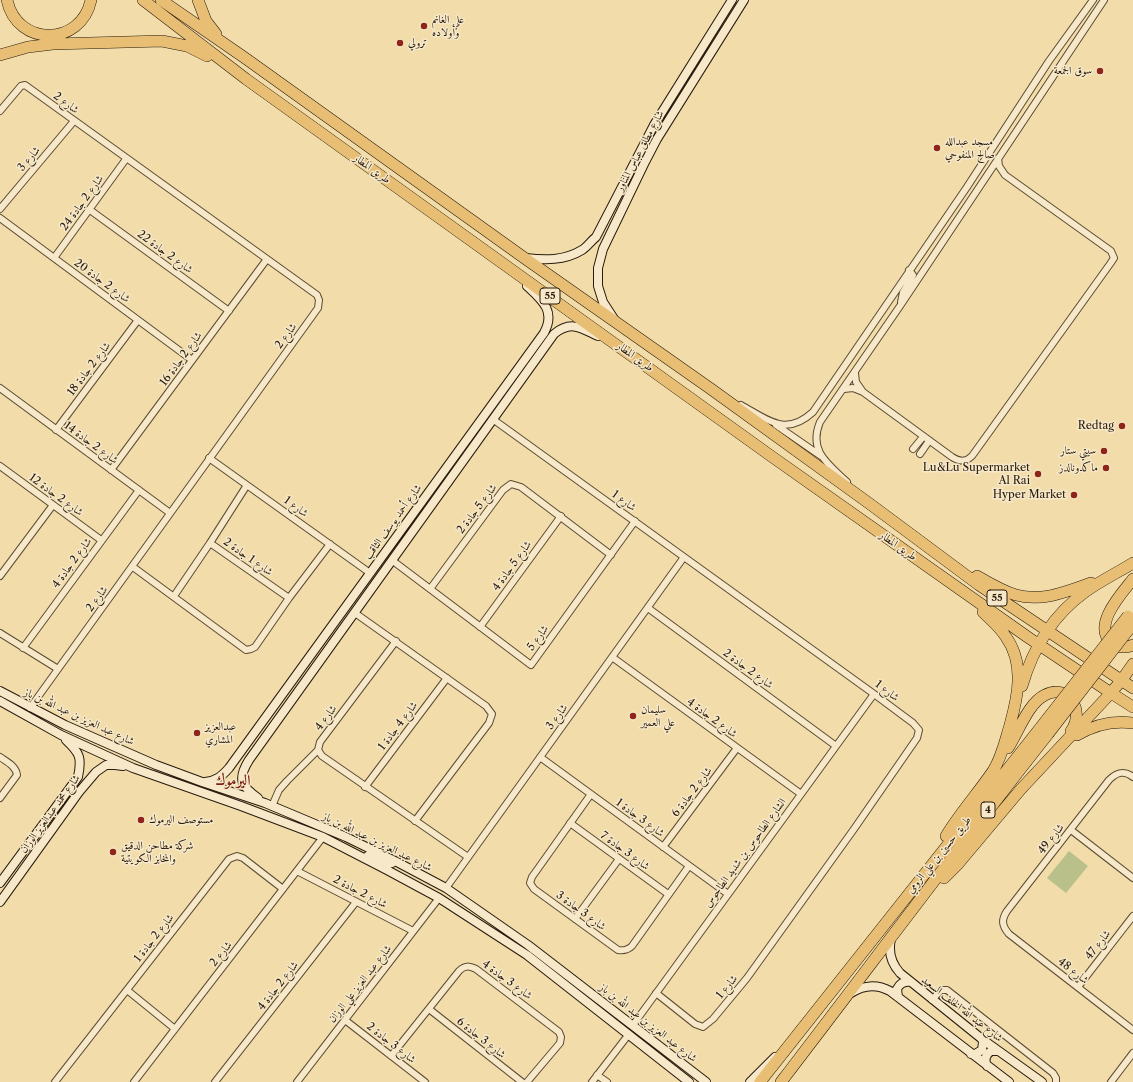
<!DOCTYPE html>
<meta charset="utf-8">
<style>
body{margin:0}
canvas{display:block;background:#f1dcaa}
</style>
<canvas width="1133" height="1082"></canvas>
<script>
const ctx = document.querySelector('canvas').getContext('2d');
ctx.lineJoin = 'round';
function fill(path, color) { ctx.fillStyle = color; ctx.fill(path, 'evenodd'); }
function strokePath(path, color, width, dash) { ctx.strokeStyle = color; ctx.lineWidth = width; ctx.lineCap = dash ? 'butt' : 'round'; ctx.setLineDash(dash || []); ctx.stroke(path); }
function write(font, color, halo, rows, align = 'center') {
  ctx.font = font + ' "Libre Caslon Text",Amiri,serif'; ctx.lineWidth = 3; ctx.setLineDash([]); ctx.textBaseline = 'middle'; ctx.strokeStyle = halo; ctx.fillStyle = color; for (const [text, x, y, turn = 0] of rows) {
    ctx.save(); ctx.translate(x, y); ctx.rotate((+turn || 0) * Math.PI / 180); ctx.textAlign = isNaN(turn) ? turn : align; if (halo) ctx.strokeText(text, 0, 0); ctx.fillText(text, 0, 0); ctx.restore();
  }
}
fill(new Path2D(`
 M1069,851L1088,866L1066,893L1047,878Z`), '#b9c089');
const street = new Path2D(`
 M0,111L21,86L25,85L317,295L319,300L318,308L30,708
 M0,209L74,121
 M90,210L229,311
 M0,218L192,360
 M54,258L126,159
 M901,302L903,292L912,277L913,275L909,270
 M855,373L856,382L863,392L952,457C960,462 966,462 972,456L1110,264L1114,258L1111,251L1005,175L999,166L998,158
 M0,388L170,513
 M844,389L853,388L863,392
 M741,405C768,420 786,437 813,412L967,187L1049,61L1093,0
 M494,420L874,694L913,723L919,730L917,738L854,829L747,978L713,1019L703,1027L695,1024L656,993
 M776,425L821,456
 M56,430L138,320
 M913,449L923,437
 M920,454L929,441
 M209,458L370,573
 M0,466L101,540
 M111,470L267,259
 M847,482C828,464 808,451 820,422L900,306L1104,0
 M210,543L247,485
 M393,561L531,665L635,521
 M133,567L246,650L251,649L255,647L289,598L330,544
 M0,576L53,505
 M430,589L503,490L511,484L521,487L611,555
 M174,596L210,543L289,598
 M648,608L836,746
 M355,613L486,706L492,714L489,723L415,821
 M480,627L561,516
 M0,633L58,669
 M396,641L320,742L318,750L322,756L468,857
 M23,648L139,490
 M612,657L801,794
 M0,757C7,762 16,766 17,775L0,798
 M540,757L728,894
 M1133,777C1124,770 1117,772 1109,780L1007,911C1001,920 1002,926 1009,934L1133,1030
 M365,787L447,678
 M591,794L532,877L530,883L534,889L618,950C624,951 628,950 632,946L689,866
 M272,806L279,790L287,781L318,750
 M570,823L668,894
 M1071,830L1133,878
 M663,847L737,748
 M297,871L413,931
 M446,888L684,557
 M575,919L619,859
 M1078,987L1133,916
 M127,990L175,1029
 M932,1000L941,990H947L1053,1073L1056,1078V1082
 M429,1009L522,1082
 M345,1020L425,1082
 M633,1025L874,694
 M391,1056L459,971C465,965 469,966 476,969L559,1032L561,1037L560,1043L527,1082
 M597,1075L607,1082
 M55,1082L229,859L237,856L243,858L283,889
 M134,1082L323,837
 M215,1082L356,902
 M297,1082L439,898
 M592,1082L629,1034
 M1111,1082L1133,1053`);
const secondary = new Path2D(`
 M525,258C545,260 564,261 582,250C587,247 591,241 596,237L654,125L732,0
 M614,319L603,302L598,286V268L603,249L644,164L657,139L744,0
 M0,691L65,725L156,765L202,782L265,803L346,837L397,862L446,888L528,945L706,1082
 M0,701L61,735L133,768L241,806L323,837L387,870L439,898L527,955L689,1082
 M205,782C216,781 222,776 229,768L544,333C556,311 542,300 527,286
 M258,798C241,786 237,779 249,760L554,334C571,320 581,328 598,336
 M365,858L369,855L387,864L392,863
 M0,883L78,777C82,758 80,753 66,740
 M0,902L79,792L96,772L106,765H115L123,766
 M891,939C888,952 891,963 900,973L982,1039L1042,1082
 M851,993C863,985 877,984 890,991L1009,1082
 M898,997L897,989C900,983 905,981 911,982
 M971,1054H975L982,1050L983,1042L982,1039
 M987,1066C984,1060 985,1055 991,1051H998
 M750,1082L775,1057`);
const highway = new Path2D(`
 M7,0C17,47 81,47 91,0
 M143,0L246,79L771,456L1029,638L1111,693L1133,707
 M161,0L245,58L523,257L711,389L870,504L979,585L1133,688
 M198,0L206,21L216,34
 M0,55L28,47L53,44L162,41L187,46L207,56
 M977,576C989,583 1002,591 1016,595C1042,602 1066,592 1091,583
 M1133,579C1122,593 1091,626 1112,643C1119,648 1126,648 1133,645
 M1022,686C1033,648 1053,615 1085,592C1100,581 1117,573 1133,563
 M1077,735C1094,725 1112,720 1133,723
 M1008,748C1018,733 1028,703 1045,695C1067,683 1086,710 1071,731
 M946,836C960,813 978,793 993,771C1002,757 1005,741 1010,725C1018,696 1025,664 1006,637C1000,627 991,620 983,612
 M944,878L958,864L1021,789L1108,696L1121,681L1133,664
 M760,1082L1041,727
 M781,1082C870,966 957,849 1048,734`);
strokePath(street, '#5b4b34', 8);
strokePath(secondary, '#291b0d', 10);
strokePath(highway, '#291b0d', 12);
strokePath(street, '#f6e8c8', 6);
strokePath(secondary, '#f6e8c8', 8);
strokePath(highway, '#e8be75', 11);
const highwayBridge = new Path2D(`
 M1041,727L1128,616
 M1048,734L1133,624`);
strokePath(highwayBridge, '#291b0d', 12, []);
strokePath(highwayBridge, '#e8be75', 11);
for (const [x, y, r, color] of [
 [424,26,4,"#8f2418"],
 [400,43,4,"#8f2418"],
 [1100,71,4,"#8f2418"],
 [937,148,4,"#8f2418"],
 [1122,426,4,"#8f2418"],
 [1104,451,4,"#8f2418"],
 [1106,468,4,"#8f2418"],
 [1038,474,4,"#8f2418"],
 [1074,495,4,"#8f2418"],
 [633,716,4,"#8f2418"],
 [197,733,4,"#8f2418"],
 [141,820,4,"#8f2418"],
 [113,852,4,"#8f2418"]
]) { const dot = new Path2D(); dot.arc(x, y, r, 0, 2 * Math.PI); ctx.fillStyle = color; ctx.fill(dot); strokePath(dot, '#f6e8c8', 1.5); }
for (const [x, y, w] of [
 [550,296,20],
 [997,598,20],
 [988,810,14]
]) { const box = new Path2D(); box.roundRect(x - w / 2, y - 8, w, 16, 3); ctx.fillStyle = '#f6e8c8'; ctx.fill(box); strokePath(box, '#291b0d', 1); }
write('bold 10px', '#291b0d', null, [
 ["55",550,296],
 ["55",997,598],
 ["4",988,810]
]);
write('11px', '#291b0d', '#f6e8c8', [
 ["علي الغانم",432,20],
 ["وأولاده",432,33],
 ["ترولي",408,43],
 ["سوق الجمعة",1092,71,"right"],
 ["مسجد عبدالله",945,142],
 ["صالح المنفوحي",945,155],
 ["Redtag",1114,426,"right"],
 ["سيتي ستار",1096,451,"right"],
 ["Lu&Lu Supermarket",1030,468,"right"],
 ["Al Rai",1030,481,"right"],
 ["ماكدونالدز",1098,468,"right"],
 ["Hyper Market",1066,495,"right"],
 ["سليمان",641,710],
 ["علي العمير",641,723],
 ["عبدالعزيز",205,727],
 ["المشاري",205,740],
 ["مستوصف اليرموك",149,820],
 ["شركة مطاحن الدقيق",121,846],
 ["والمخابز الكويتية",121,859]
], 'left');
write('11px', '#291b0d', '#f6e8c8', [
 ["شارع 2",66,103,36],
 ["شارع مطلق عباس المناور",640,151,-62],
 ["شارع 3",29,159,-50],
 ["طريق المطار",372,169,36],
 ["شارع 2 جادة 24",82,203,-54],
 ["شارع 2 جادة 22",165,252,36],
 ["شارع 2 جادة 20",102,281,36],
 ["شارع 2",286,336,-54],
 ["طريق المطار",635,357,36],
 ["شارع 2 جادة 16",181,359,-54],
 ["شارع 2 جادة 18",89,369,-53],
 ["شارع 2 جادة 14",91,443,36],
 ["شارع 2 جادة 12",56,495,36],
 ["شارع 1",624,501,36],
 ["شارع 1",296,507,36],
 ["شارع 5 جادة 2",477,509,-53],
 ["شارع أحمد يوسف الثاقب",393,522,-54],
 ["طريق المطار",898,546,35],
 ["شارع 1 جادة 2",248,557,35],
 ["شارع 2 جادة 4",72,563,-54],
 ["شارع 5 جادة 4",512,566,-54],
 ["شارع 2",97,599,-54],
 ["شارع 5",538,638,-54],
 ["شارع 2 جادة 2",748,669,36],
 ["شارع 1",887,691,37],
 ["شارع عبد العزيز بن عبد الله بن باز",79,717,25],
 ["شارع 3",557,717,-54],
 ["شارع 4",326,718,-53],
 ["شارع 2 جادة 4",712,718,36],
 ["شارع 4 جادة 1",398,726,-53],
 ["شارع 2 جادة 6",692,792,-53],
 ["شارع محمد عبدالعزيز الوزان",50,814,-54],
 ["شارع 3 جادة 1",640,818,36],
 ["شارع 49",1051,839,-52],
 ["شارع عبد العزيز بن عبد الله بن باز",377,842,26],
 ["شارع 3 جادة 7",625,851,36],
 ["الشارع الطاحوس بن شديد الطاحوس",745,853,-54],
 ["طريق حسين بن علي الرومي",939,855,-51],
 ["شارع 2 جادة 2",360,892,27],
 ["شارع 3 جادة 3",581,911,36],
 ["شارع 2 جادة 1",154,938,-52],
 ["شارع 47",1098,945,-52],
 ["شارع 2",221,954,-52],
 ["شارع 48",1073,971,38],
 ["شارع 3 جادة 4",507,980,36],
 ["شارع عبد العزيز علي الوزان",360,984,-52],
 ["شارع 2 جادة 4",278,986,-52],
 ["شارع 1",727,987,-51],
 ["شارع عبد الله الخلف السعيد",962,1009,38],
 ["شارع عبد العزيز بن عبد الله بن باز",648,1023,38],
 ["شارع 3 جادة 6",481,1038,38],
 ["شارع 3 جادة 2",391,1043,38]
]);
write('bold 15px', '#7a1f14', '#f6e8c8', [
 ["اليرموك",233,781]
]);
</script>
